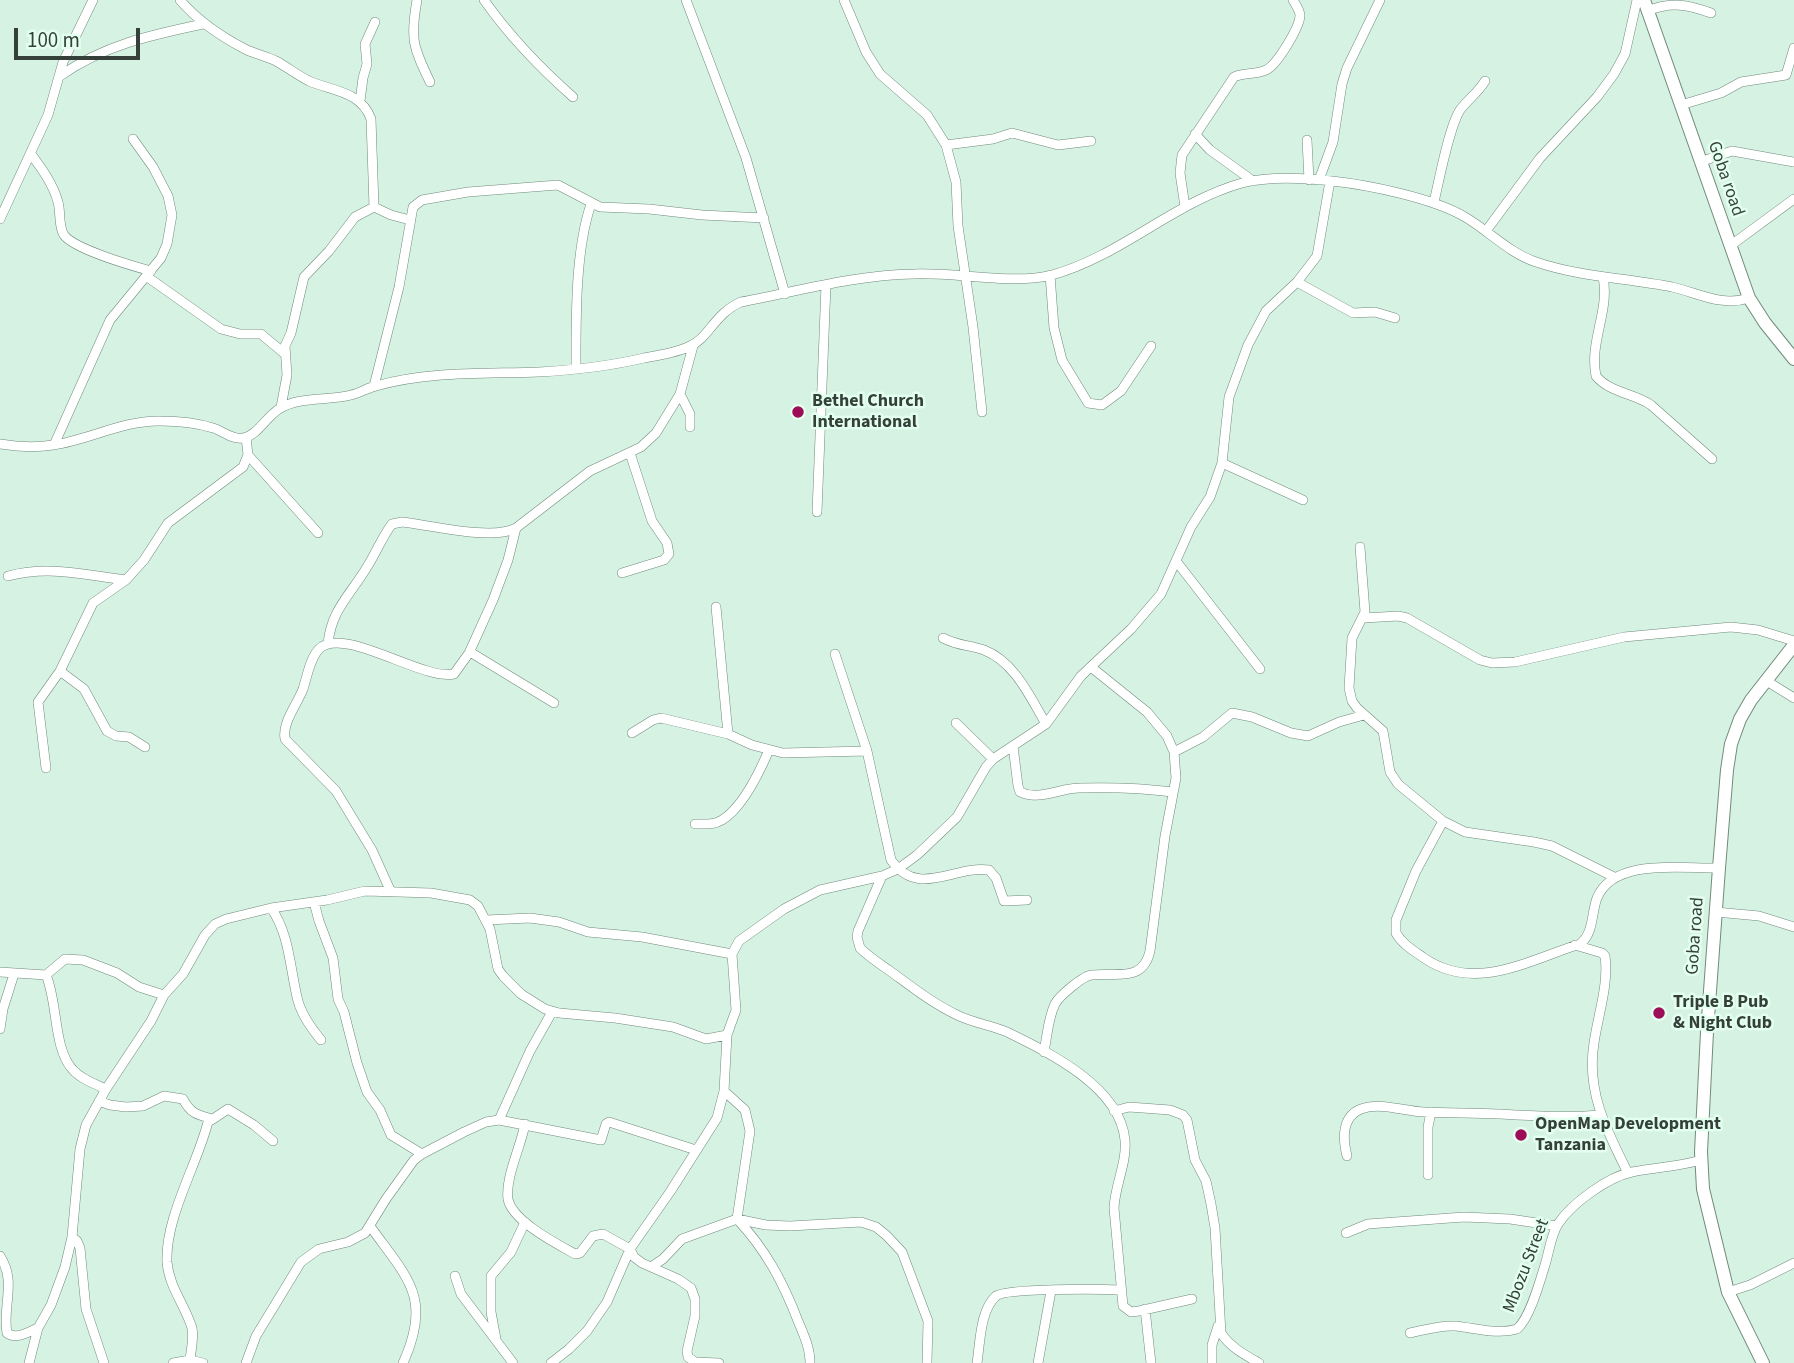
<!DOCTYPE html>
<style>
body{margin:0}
#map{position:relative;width:1794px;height:1363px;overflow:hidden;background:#d5f2e2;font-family:"Source Sans 3",sans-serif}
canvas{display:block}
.scale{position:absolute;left:14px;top:28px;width:126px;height:32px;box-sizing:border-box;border:4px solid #35403a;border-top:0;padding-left:9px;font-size:21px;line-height:24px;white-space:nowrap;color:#35403a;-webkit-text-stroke:5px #e3ffef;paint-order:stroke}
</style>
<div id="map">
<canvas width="1794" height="1363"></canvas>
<div class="scale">100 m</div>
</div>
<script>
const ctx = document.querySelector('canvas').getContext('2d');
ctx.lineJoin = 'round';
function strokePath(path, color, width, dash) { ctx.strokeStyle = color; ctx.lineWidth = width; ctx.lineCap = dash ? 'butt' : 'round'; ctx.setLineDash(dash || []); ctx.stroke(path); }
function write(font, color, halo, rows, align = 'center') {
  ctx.font = font + ' "Source Sans 3",sans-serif'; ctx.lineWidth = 5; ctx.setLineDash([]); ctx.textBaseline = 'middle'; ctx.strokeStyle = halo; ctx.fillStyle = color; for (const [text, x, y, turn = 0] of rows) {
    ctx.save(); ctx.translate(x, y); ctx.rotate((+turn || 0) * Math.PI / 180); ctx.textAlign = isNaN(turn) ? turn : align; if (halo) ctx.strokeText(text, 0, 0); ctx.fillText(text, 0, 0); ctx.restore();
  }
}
const street = new Path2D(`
 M180,0C198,21 220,36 245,49C255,54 266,56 276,61C287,67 297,75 309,81C332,91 361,91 371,119L374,207L391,215L410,220
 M417,0C410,39 413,47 430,82
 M484,0C510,37 539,67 573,97
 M686,0L746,158L785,294
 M844,0L866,52L880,74L927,115L946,145L956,182L958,226L973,327L982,412
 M1648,11C1671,1 1689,5 1711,13
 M60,76C104,45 151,35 203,24
 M360,101L363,78L367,64L365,44L375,22
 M1681,105L1721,93L1741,82L1786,75L1794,48
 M1195,134L1210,150L1253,181
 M1307,140L1309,180
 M946,145L993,139L1012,133L1058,145L1091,141
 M31,154C42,169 53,184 58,202C61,212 58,226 64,235C74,249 133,266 151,271
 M1700,162L1732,151L1794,162
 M1319,180L1333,142L1342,84L1347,68L1380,0
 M1434,202C1439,181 1449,127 1460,110C1467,100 1478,93 1485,81
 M1185,207L1180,173L1182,155L1234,77C1245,72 1256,75 1266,70C1277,65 1300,27 1300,15C1299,9 1296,5 1293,0
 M0,219L48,115L63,62L93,0
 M1486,231L1540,158L1597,97L1614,74L1625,54L1637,0
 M1730,246L1794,199
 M1050,275L1054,328L1062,360L1088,403L1102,405L1121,391L1151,346
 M146,276L221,329L240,334H261L285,354
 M1603,277C1610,311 1589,341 1596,376C1610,393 1634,393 1651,405L1712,459
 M1297,282L1353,313L1375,312L1395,318
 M576,369C576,319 575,251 591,204
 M374,386L399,287L413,207L422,200L468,192L558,185L600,207L649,209L702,215L764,218
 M680,394L690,414V427
 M281,407L287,375L285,346L291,333L304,277L329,251L355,217L374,207
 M0,444C18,447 34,448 53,445C89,440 123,420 161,421C178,421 197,423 213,428C223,431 232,440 243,438C257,436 266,417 279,409C299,396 328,401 351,395C360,393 367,388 376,386C428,371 486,374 539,372C575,370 610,366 644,358C659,355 677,353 690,346C708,339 715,313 741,302C799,291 855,275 914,274C955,272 1014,285 1052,275C1121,256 1174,202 1242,183C1270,176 1304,178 1332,181C1369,185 1433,198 1465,217C1489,231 1509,253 1536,262C1580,277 1627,278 1672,287C1698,293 1722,307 1749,298
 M54,445L110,320L161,258L167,244L172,215L168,196L153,167L133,139
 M248,455L318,533
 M1222,463L1303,500
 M817,512L826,285
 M1360,547L1365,612L1352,638L1349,688L1352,701L1357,708L1383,731L1390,772L1398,784L1443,821L1465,832L1534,842L1552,846L1614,877
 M1176,561L1260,669
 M622,573L664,560L669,554L667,543L652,521L630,453
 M8,576C50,565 84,575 126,580
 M716,607L728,734
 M1364,618L1398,616L1407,618L1480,660L1492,663L1515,662L1624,637L1731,627L1758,630L1794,641
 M943,638C958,646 970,645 984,650C1015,662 1030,697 1046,724
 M328,644C331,610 351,594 367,567C376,553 382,537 392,524L402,522C430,525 492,541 516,528
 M470,652L554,703
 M835,654L867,751
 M60,671L84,689L107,731L116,736L129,737L145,747
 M1765,680L1794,698
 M956,723L993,759
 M632,733L653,720L661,718L728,734L752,745L783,753L867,751L891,860C918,899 954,865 989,870L996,878L1004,901L1027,900
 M1013,746L1018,786L1020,792C1039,801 1060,788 1079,788C1110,787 1142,788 1173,792
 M1174,752L1203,737L1232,713L1252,717L1291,733L1308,736L1339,722L1364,715
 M46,768L38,702L60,671L93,603L126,580L144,560L168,523L243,467L248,455L246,437
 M1443,821L1416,871L1396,920V933C1402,944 1414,951 1424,958C1475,993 1529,960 1580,944C1594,933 1591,914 1597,898C1614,857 1683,869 1719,868
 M695,824C705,824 714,825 722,820C742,808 760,771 769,750
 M882,876L858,931L857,937L860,948C869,957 880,964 890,971C912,987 932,1003 957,1015C973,1023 991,1025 1007,1032C1050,1053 1120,1087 1125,1140C1127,1163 1115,1185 1114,1208L1123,1306L1131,1312L1139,1311L1192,1299
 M390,890L372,850L336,791L285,739C282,722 297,705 303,689C307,677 310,658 319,649C343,625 423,681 454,674L469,653L493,600L508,560L516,528L590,471L641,447L656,433L680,394L693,346
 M314,902L319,921L333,958L338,999L344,1012L357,1063L367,1092L380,1110L391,1135L422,1154
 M271,908C289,933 290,967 297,997C300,1012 311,1028 321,1040
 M1716,912L1759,916L1794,927
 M486,920L530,918L559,922L588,932L642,937L732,954
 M1575,945L1602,953L1605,956C1609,984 1598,1015 1594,1043C1586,1092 1607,1131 1628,1173
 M0,972L46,975L65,959L83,960L117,973L139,987L164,995
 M46,975C58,1002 53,1049 73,1070C81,1079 95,1084 106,1089
 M0,1029L3,1009L14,974
 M1044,1052C1047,1037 1048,1018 1055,1004C1059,996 1084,975 1092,975C1116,972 1143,983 1150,951L1165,836L1176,778L1174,752L1167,736L1147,712L1091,667
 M724,1091L745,1110L750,1131L737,1219C766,1250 783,1282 798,1321C804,1335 810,1348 810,1363
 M99,1101L110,1105L126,1107L143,1106L164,1096L183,1099C190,1113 197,1115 213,1119L228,1109L254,1125L273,1141
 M1114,1111L1129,1107L1170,1110L1183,1115L1187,1120L1195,1160L1206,1181L1211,1204L1215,1228L1221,1333C1230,1347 1245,1355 1259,1363
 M499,1120L530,1051L552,1012
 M525,1124C521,1146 505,1178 508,1199C512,1221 557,1244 575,1254L580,1253L593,1236L603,1234L630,1249L634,1257L642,1263L678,1279L691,1288L695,1299V1316L687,1351L688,1357L695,1362L719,1363
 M1347,1156C1343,1140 1341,1117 1361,1109C1381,1102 1403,1111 1424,1112C1449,1113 1474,1113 1499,1114C1533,1116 1566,1118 1600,1115
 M1428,1175V1127L1431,1112
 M370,1226C407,1278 433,1297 403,1363
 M1346,1233L1368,1224L1464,1217L1510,1219L1557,1226
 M72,1237L77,1241L80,1248L86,1309L104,1363
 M0,1256C17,1282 2,1306 7,1333C16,1340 28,1332 38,1328
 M651,1267L663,1259L682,1239L737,1219L766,1225L790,1226L861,1222L876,1227L886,1235L902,1252L928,1321L927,1363
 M455,1276L461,1294L513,1363
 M1728,1292L1750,1285L1794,1263
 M1145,1309L1151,1363
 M1410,1333C1424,1330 1440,1325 1455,1326C1476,1328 1497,1335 1517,1329C1530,1318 1540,1281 1545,1265C1549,1252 1551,1235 1558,1224C1572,1203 1608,1177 1632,1172C1657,1167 1677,1167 1701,1160
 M496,1339L491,1312V1276L511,1252L525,1222
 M190,1360C191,1350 194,1338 192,1328C185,1305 169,1287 167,1262C165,1218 197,1165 208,1122L213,1119
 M29,1363L38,1328L51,1305L65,1267L72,1237L80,1149L86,1125L106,1089L151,1021L164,995L183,974L205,935L215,924L226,919L271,908L327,900L365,891L431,893L470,900L478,906L490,929L498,969L503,976L521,994L545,1009L559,1013L615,1018L673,1027L706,1039L727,1035
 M173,1363L190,1360L203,1363
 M246,1363L256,1336L301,1262L319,1249L348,1242L365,1233L386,1199L414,1160L422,1154L464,1132L486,1122L499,1120L601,1140L606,1124L609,1122L696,1150
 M551,1363L569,1349L587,1331L607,1302L630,1249L670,1192L717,1118L724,1091L727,1035L736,1010L732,954L739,941L784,909L820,890L882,876L898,869L917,855L957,817L986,767L993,759L1046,724L1081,676L1131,629L1161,594L1191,527L1210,497L1222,463L1229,397L1248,345L1266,311L1297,282L1317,256L1330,181
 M977,1363C980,1344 980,1310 996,1296C1006,1288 1101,1289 1120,1290
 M1038,1363L1051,1291
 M1212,1363V1345L1218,1326`);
const secondary = new Path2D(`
 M1644,0L1749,298L1765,323L1794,359
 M1763,1363L1728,1292L1703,1189L1701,1152L1707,1032L1719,868L1727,770L1731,744L1740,719L1751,700L1794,645`);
strokePath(street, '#718a7c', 10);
strokePath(secondary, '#718a7c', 14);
strokePath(street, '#fff', 9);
strokePath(secondary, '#fff', 12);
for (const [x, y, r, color] of [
 [798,412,7,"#9e0d58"],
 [1659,1013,7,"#9e0d58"],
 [1521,1135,7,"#9e0d58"]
]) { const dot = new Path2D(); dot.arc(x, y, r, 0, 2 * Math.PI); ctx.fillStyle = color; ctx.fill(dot); strokePath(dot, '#e3ffef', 2.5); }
write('18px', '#35403a', '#e3ffef', [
 ["Goba road",1725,179,71],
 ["Goba road",1696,936,-86],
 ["Mbozu Street",1527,1266,-69]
]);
write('bold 18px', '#35403a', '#e3ffef', [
 ["Bethel Church",812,402],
 ["International",812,423],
 ["Triple B Pub",1673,1003],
 ["& Night Club",1673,1024],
 ["OpenMap Development",1535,1125],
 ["Tanzania",1535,1146]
], 'left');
</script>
